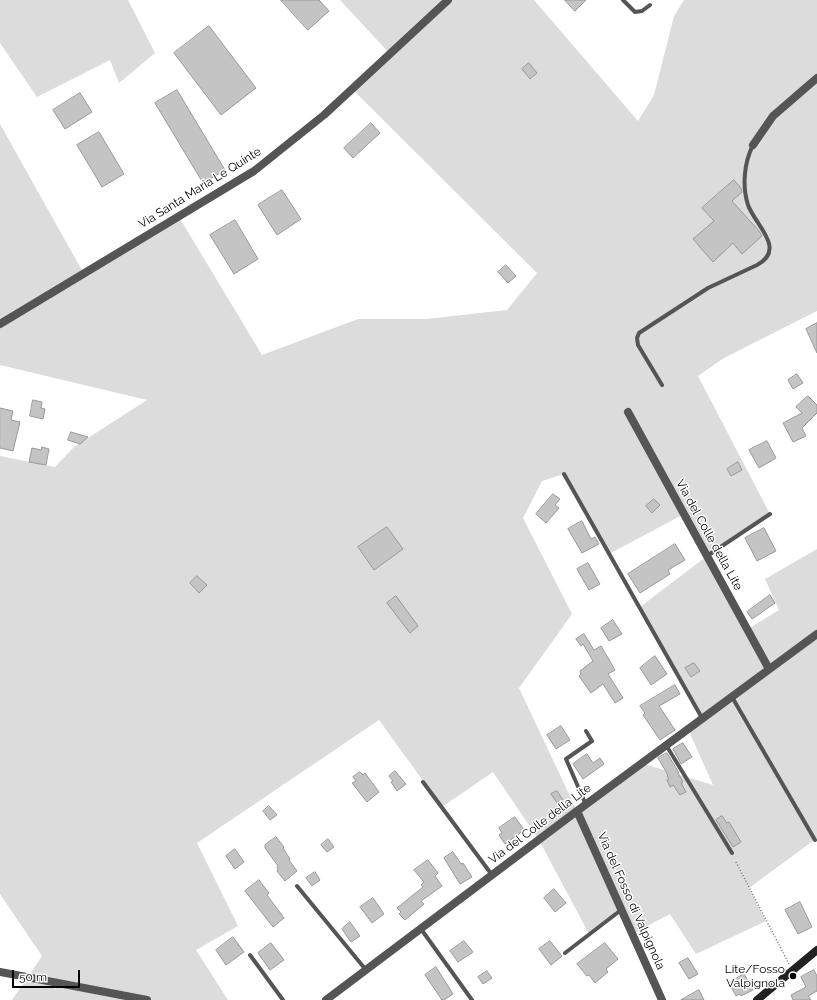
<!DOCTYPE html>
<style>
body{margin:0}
#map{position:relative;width:817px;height:1000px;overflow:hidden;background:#fff;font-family:Raleway,sans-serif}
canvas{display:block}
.scale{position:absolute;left:12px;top:970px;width:68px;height:18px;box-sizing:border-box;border:2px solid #000;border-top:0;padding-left:5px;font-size:12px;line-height:14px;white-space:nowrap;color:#000;-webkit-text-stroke:3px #fff;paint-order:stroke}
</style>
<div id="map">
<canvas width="817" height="1000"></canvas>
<div class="scale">50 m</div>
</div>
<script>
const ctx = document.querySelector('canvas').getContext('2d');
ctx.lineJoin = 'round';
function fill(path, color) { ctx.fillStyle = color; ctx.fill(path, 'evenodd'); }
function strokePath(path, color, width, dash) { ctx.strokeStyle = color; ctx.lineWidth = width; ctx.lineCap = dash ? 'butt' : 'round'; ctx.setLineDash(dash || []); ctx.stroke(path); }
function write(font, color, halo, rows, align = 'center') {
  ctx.font = font + ' Raleway,sans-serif'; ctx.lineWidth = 3; ctx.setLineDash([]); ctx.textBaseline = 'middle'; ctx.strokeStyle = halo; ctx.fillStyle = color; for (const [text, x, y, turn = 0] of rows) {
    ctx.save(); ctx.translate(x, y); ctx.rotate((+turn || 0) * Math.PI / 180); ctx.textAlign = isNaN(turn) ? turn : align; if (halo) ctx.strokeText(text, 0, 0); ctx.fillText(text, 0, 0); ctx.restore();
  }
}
fill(new Path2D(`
 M0,0H128L155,53L119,83L110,60L37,97L0,43Z
 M340,0H534L638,121L654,95L674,16L684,0H817V311L724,358L698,376L770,514L708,556L748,629L779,610L765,579L817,549V838L749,888L766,921L696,954L670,914L632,934L622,910L589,934L539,840L493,772L442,807L379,720L197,843L238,926L196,950L228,1000H12L42,956L0,894V456L55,467L74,447L147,400L0,365V124L84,274L179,217L262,355L358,319H426L507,310L537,273L352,89L390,54ZM564,474L609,554L684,514L707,556L640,607L702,718L688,729L713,785L641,763L577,811L519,688L572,614L523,518L542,481Z`), '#dcdcdc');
const building = new Path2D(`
 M281,0H319L329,11L308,30Z
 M565,0H586L575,11Z
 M209,26L256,88L221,115L174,53Z
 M529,63L537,73L530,79L522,69Z
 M177,90L225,170L203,183L155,103Z
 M80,93L92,112L65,129L53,110Z
 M371,123L380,133L353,158L344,148Z
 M99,132L124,174L102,187L77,145Z
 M734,180L741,188L742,192L732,201L759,231L762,236L742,254L733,243L713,262L693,239L714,221L702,208Z
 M282,190L301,219L277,235L258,205Z
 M235,220L258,259L234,274L210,235Z
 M506,265L516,276L508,283L498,272Z
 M817,323V353L806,329Z
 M797,374L803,383L793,389L788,380Z
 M808,396L817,405V413L802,428L806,436L793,442L783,423L802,413L796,407Z
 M33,400L42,402L41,408L45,409L43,419L30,416Z
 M0,408L13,411L11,420L20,422L13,451L0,448Z
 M71,432L88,437L80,444L68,440Z
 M767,441L776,458L759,468L749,450Z
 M42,447L49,449L46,465L29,462L32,448L41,450Z
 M738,462L742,470L731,476L727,469Z
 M553,494L560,499L555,505L559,508L546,523L536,514Z
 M654,499L660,505L652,513L646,506Z
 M582,521L591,539L595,537L599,544L582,553L568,529Z
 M387,527L403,549L374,570L358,547Z
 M764,528L776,551L757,561L745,538Z
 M675,544L685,560L668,570L670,574L640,593L628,574Z
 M588,563L600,584L589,590L577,569Z
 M197,576L207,585L199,593L190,583Z
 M770,595L775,603L752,619L747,612Z
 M396,596L418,626L410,633L387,603Z
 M613,620L622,634L609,641L601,628Z
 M584,634L594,650L601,646L615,670L608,674L623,698L615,703L603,684L591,693L579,676L581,674L580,671L593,661L583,644L581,646L576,639Z
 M655,656L667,674L651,685L640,668Z
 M694,663L700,671L691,677L685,668Z
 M675,685L680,694L659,706L675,730L660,740L643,715L645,713L640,706Z
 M561,726L570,740L556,749L547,735Z
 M683,743L692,757L681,764L673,749Z
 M667,753L679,773H678L683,782L681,783L686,792L680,795L673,785L670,787L667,780L669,779L667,776L668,775L658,758Z
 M587,754L593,763L600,758L604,764L583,779L573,764Z
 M395,771L406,784L397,791L391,782L393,781L389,776Z
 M360,772L363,775L365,773L379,792L367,802L352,783L356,781L353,777Z
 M557,791L563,800L558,804L551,794Z
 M269,806L277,815L270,820L263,811Z
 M722,816L727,823L729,822L741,842L733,847L716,820Z
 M515,817L524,830L505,844L499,835L502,833L499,828Z
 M276,837L284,847L283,848L290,859L289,860L297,871L285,881L277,871L278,869L277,867L278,866L265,848V845Z
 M328,839L334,847L327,852L321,845Z
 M235,849L244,862L235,869L226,856Z
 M453,852L461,864L463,863L472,877L460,884L444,858Z
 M428,860L438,873L435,876L442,886L421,901L424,904L405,920L399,914L401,912L397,908L423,887L421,885L424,882L414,870Z
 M315,872L320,880L312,886L306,878Z
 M259,880L269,893L267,895L284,918L273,927L245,891Z
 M554,889L566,903L555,912L544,898Z
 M373,898L384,914L372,923L360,907Z
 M800,902L812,927L798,934L785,910Z
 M350,922L360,936L351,942L342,929Z
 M233,937L244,952L226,965L216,950Z
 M464,941L473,952L458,962L450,951Z
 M550,941L562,956L551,965L539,949Z
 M271,943L284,960L270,970L258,953Z
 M605,943L618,959L606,969L608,972L595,983L589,975L587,976L577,964Z
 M688,958L698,974L689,979L679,963Z
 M436,967L453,994L444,1000H442L425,975Z
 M814,970L817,976V991L808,996L811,1000H793L791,995L806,987L801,977Z
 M487,971L492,978L483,984L478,977Z
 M744,974L753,990L741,996L740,994L736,996L729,983Z
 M699,990L704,1000H681Z`);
fill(building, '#c4c4c4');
strokePath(building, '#999', 1);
strokePath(new Path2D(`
 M736,862L789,964`), '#777', 1.5, [1, 2]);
strokePath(new Path2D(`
 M623,0L635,12L642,11L650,5
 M662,385L638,345L637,338L639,333L708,288L757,265C787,249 755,225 748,205C742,186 744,163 753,145
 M564,474L702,718
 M707,556L770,514
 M732,697L815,840
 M666,745L732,853
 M423,782L492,875
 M586,805L566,759L592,741L586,731
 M297,886L366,970
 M421,929L472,1000
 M565,953L621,910
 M250,955L283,1000`), '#555', 4);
strokePath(new Path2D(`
 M753,145L773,116L817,78
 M0,324L254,171L324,115L448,0
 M628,412L769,669
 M577,811L662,1000
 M0,972L147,1000
 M326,1000L577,811L817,634`), '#555', 8);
strokePath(new Path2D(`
 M757,1000L817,950`), '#222', 8);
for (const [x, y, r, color] of [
 [793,976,4,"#000"]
]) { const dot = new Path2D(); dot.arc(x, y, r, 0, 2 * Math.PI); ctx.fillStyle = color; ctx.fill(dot); strokePath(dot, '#fff', 1.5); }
write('12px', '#000', '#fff', [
 ["Via Santa Maria Le Quinte",200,188,-32],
 ["Via del Colle della Lite",709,535,61],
 ["Via del Colle della Lite",540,824,-37],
 ["Via del Fosso di Valpignola",631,901,66]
]);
write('12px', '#000', '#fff', [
 ["Lite/Fosso",785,969],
 ["Valpignola",785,983]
], 'right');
</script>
